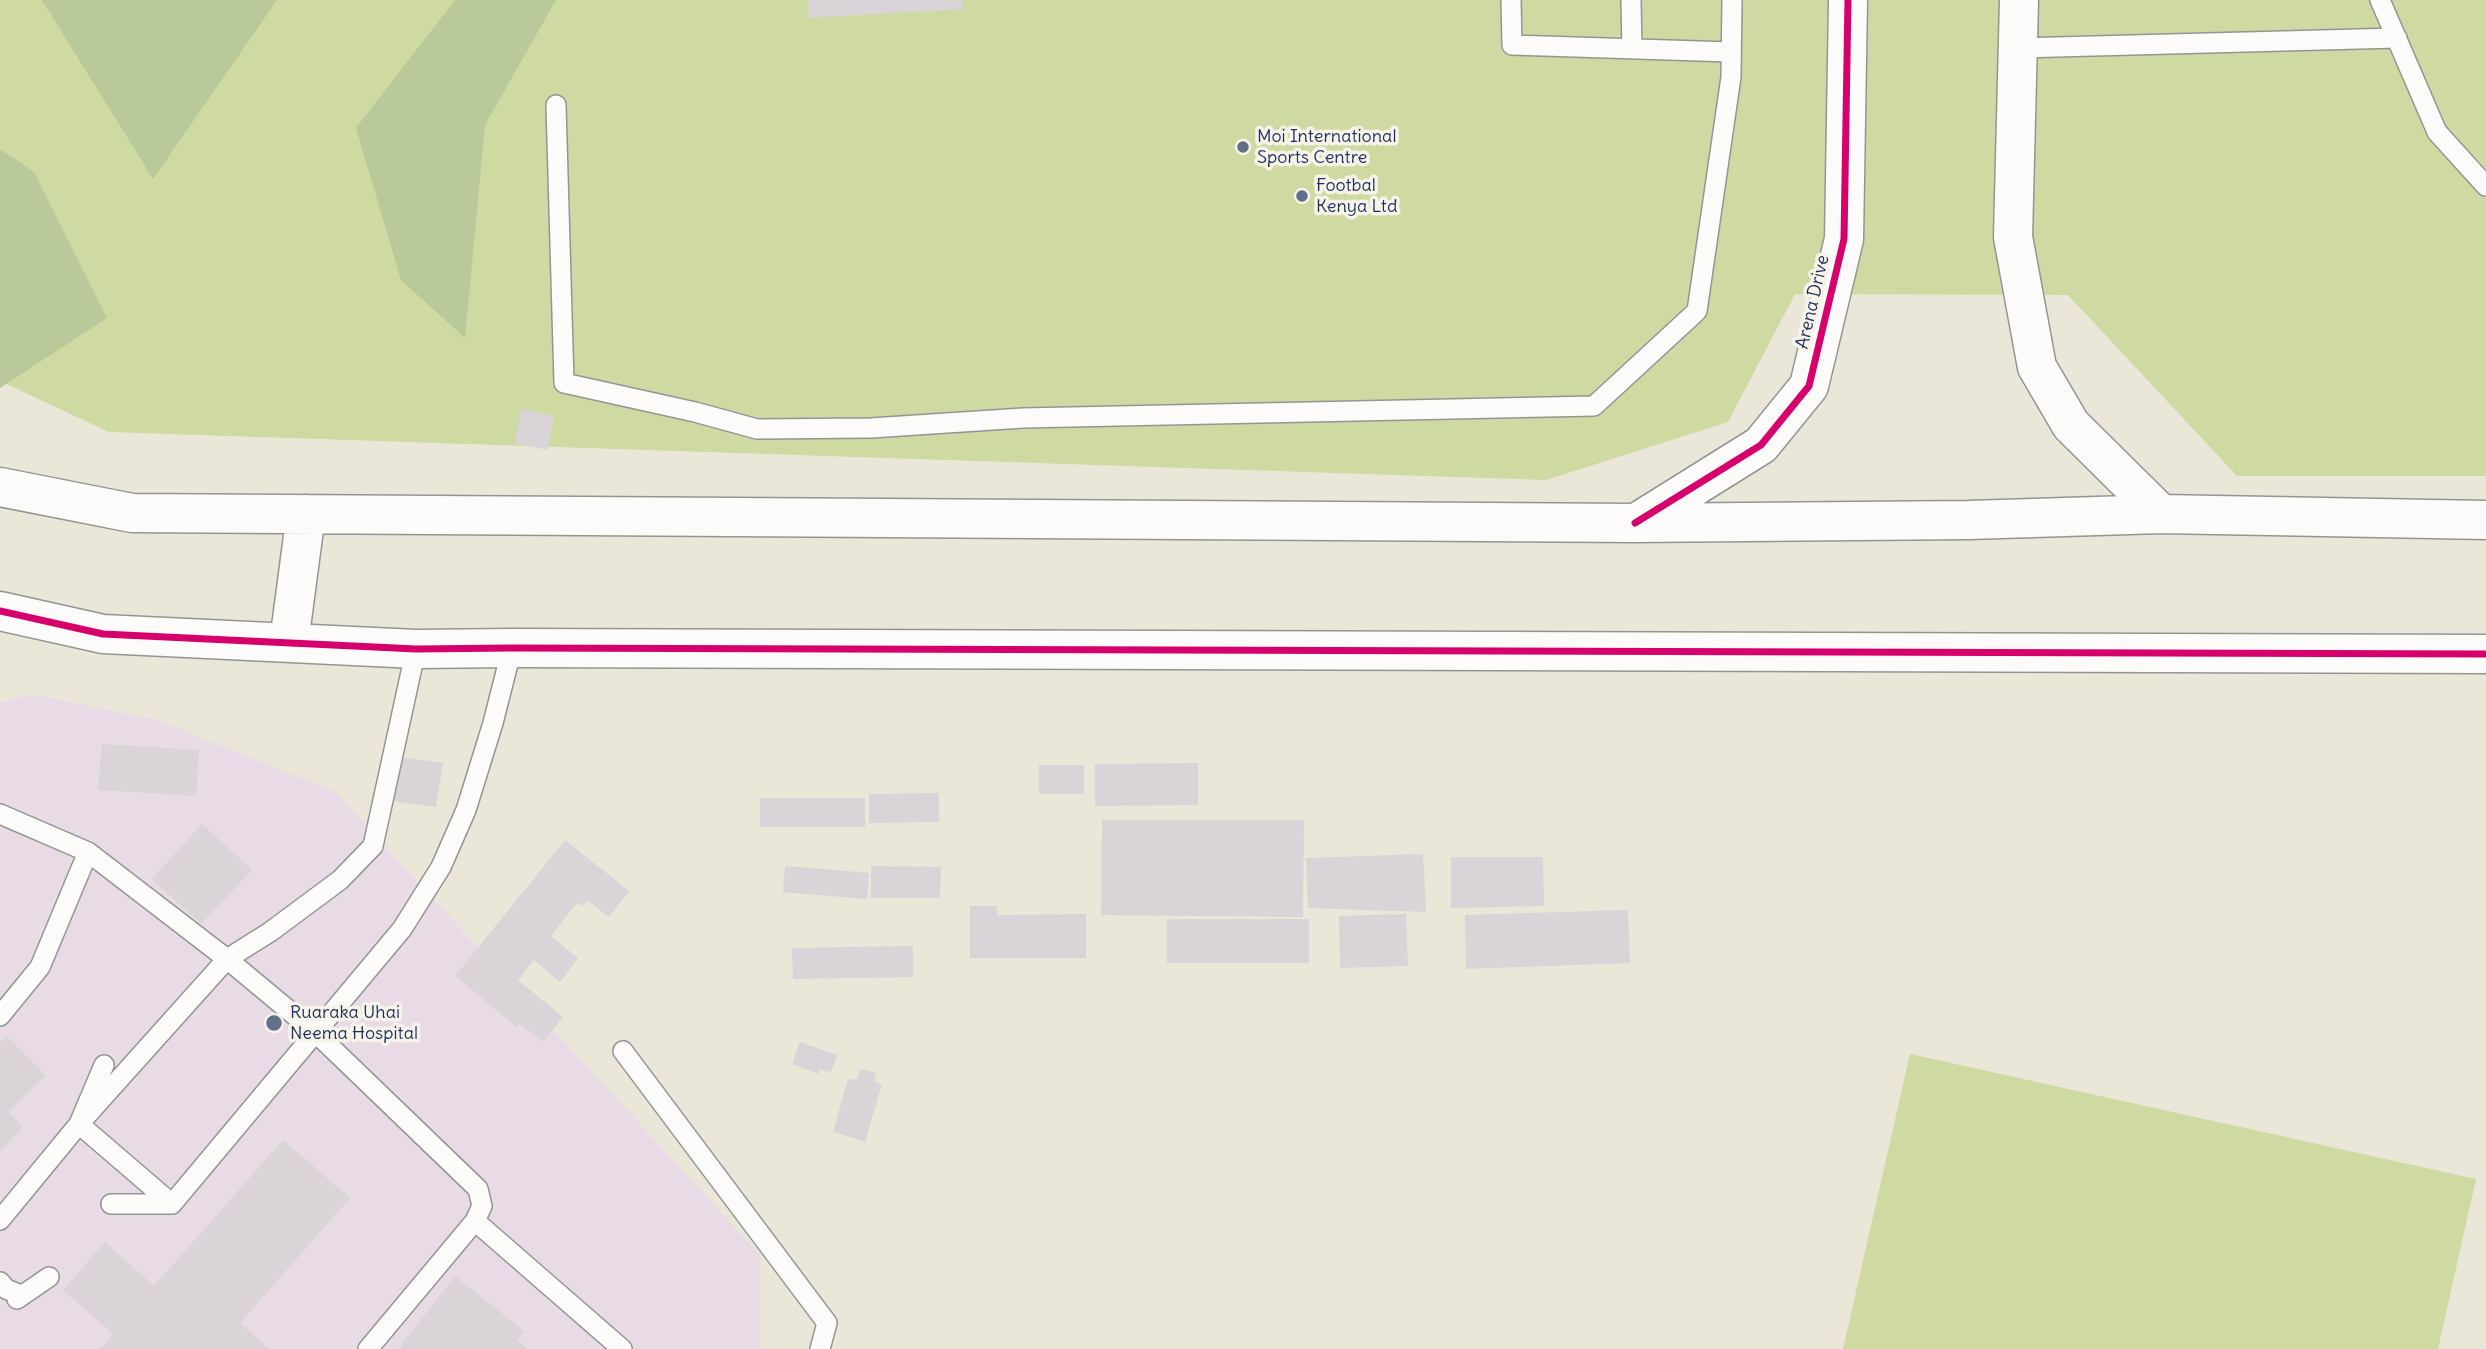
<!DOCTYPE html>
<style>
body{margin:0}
canvas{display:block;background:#eae6d8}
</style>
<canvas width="2486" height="1349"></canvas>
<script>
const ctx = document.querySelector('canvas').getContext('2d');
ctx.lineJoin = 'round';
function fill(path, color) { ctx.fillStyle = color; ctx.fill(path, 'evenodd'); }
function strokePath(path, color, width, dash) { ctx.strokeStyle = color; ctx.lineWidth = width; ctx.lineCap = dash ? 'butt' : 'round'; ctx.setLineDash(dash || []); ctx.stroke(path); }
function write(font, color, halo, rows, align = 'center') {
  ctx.font = font + ' Delius,sans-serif'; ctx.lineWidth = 7; ctx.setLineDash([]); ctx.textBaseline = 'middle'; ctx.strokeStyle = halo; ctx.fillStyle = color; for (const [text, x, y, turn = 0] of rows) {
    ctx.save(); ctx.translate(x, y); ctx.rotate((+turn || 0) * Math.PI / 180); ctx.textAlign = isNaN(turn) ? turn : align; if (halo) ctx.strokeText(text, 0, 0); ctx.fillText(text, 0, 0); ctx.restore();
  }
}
fill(new Path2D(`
 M31,694L160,721L335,792L760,1255V1349H0V703Z`), '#e8dbe5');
fill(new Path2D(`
 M0,0H2486V476H2237L2068,295L1795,294L1728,422L1546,480L109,432L0,381Z
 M1910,1054L2476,1179L2438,1349H1843Z`), '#cedaa2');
fill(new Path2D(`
 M42,0H277L153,179Z
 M455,0H556L485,125L465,338L401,280L356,128Z
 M0,149L34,172L107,318L0,388Z`), '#b9c99a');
fill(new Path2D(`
 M808,0H962L963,9L809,18Z
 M521,409L554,416L548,450L515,443Z
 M102,744L199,750L196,796L98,790Z
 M400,757L443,763L436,807L394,801Z
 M1198,763V805L1095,806V764Z
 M1039,765H1084V794H1039Z
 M939,793V822L869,823V794Z
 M760,798H865V827H760Z
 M1102,820H1304L1303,917L1101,915Z
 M202,824L252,870L201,924L152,879Z
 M565,840L629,891L609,917L587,900L582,906L577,903L551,936L578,958L560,982L534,960L518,980L563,1017L543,1042L520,1024L517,1027L455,976Z
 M1423,854L1426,912L1308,908L1306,858Z
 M1451,857H1543L1544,906L1451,908Z
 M785,866L869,873L867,899L783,892Z
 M871,866L941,867L940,898H871Z
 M970,906H997V915L1086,914V958H970Z
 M1628,910L1630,963L1466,969L1465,915Z
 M1406,914L1408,966L1340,968L1339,916Z
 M1167,919H1309V963H1167Z
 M913,946V977L793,979L792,948Z
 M7,1036L46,1075L9,1112L23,1127L0,1151V1043Z
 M800,1042L837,1055L831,1073L820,1069L818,1074L792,1064Z
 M860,1069L876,1073L874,1082L882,1084L865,1142L833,1132L848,1079L857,1080Z
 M283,1140L350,1198L240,1323L269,1349H100L113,1334L63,1290L105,1242L154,1286Z
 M455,1276L524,1331L517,1340L528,1349H398Z`), '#dad3d7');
const lane = new Path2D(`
 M1511,0L1512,45L1731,52
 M1631,0L1632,49
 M2380,0L2437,132L2486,186
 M2018,48L2397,38
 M556,105L564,383L695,412L757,429L871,428L1023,418L1594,406L1697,311L1731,77L1732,0
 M0,814L88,852L227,959L316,1033L478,1189L482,1206L475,1221L368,1349
 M0,1016L40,967L88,852
 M623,1051L827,1323L820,1349
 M104,1065L79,1124L172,1204
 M111,1204H172L402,929L441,867L466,810L493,723L512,648
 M0,1220L79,1124L227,959L270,932L340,880L373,846L416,649
 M475,1221L622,1349
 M0,1282L6,1289L21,1295L17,1299L49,1277`);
const street = new Path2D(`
 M2019,0L2013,237L2037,367L2071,425L2161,514
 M0,487L132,513L1635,523L1969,520L2161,514L2486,520
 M1636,523L1761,445L1809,386L1844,239L1848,0
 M0,611L103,634L416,649L512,648L2486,654
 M289,642L306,514`);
strokePath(lane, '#939595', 22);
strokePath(street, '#939595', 41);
strokePath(lane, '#fcfbf9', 19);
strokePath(street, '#fcfbf9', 38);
strokePath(new Path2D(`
 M1635,523L1761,445L1809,386L1844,239L1848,0
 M0,611L103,634L416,649L512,648L2486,654`), '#d6006c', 7);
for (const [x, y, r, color] of [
 [1243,147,7,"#636f89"],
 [1302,196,7,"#636f89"],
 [274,1023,9,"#636f89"]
]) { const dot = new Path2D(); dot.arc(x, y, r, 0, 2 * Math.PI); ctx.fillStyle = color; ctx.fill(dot); strokePath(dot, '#f7f3e8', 2.5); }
write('18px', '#1b2f5e', '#f7f3e8', [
 ["Moi International",1257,137],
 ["Sports Centre",1257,158],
 ["Footbal",1316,186],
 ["Kenya Ltd",1316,207],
 ["Ruaraka Uhai",290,1013],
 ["Neema Hospital",290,1034]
], 'left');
write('18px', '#1b2f5e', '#f7f3e8', [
 ["Arena Drive",1813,302,-77]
]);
</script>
